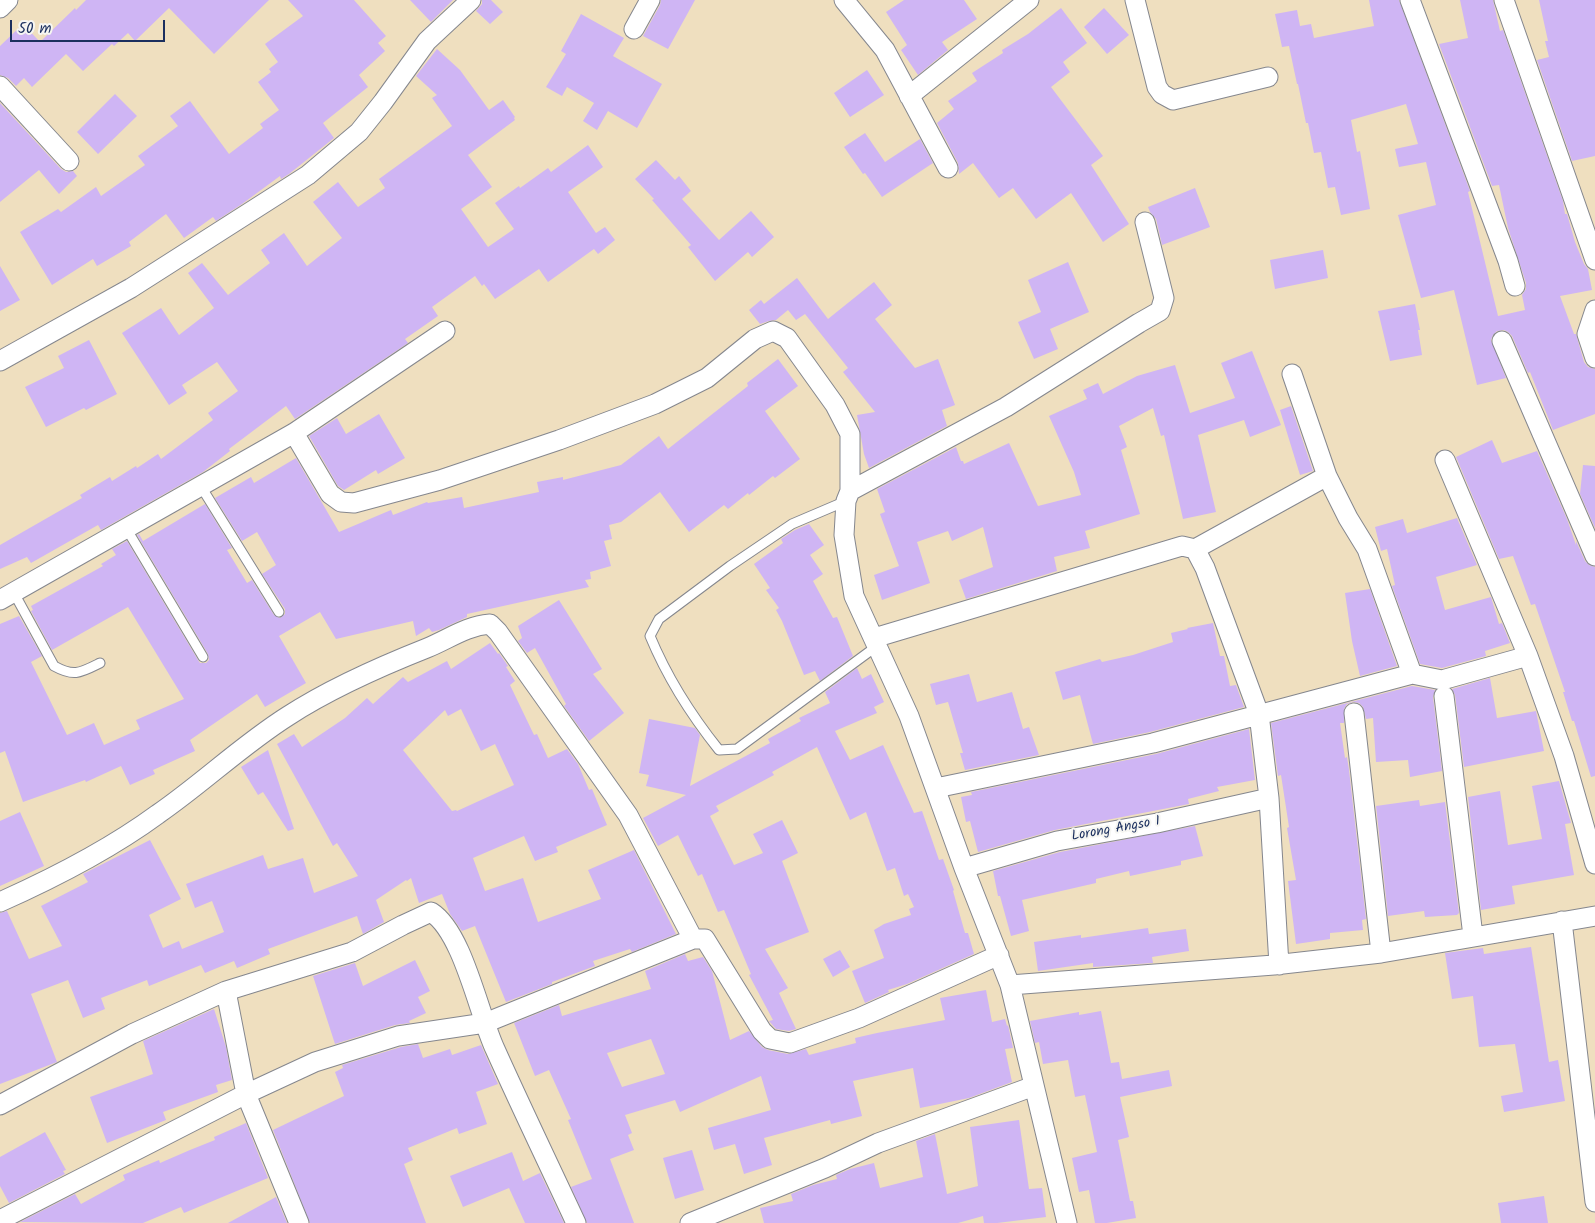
<!DOCTYPE html>
<style>
body{margin:0}
#map{position:relative;width:1595px;height:1223px;overflow:hidden;background:#efdfbf;font-family:Kalam,sans-serif}
canvas{display:block}
.scale{position:absolute;left:10px;top:20px;width:155px;height:22px;box-sizing:border-box;border:2px solid #1b2f5e;border-top:0;padding-left:6px;font-size:15px;line-height:18px;white-space:nowrap;color:#1b2f5e;-webkit-text-stroke:4px #f6f6f2;paint-order:stroke}
</style>
<div id="map">
<canvas width="1595" height="1223"></canvas>
<div class="scale">50 m</div>
</div>
<script>
const ctx = document.querySelector('canvas').getContext('2d');
ctx.lineJoin = 'round';
function fill(path, color) { ctx.fillStyle = color; ctx.fill(path, 'evenodd'); }
function strokePath(path, color, width, dash) { ctx.strokeStyle = color; ctx.lineWidth = width; ctx.lineCap = dash ? 'butt' : 'round'; ctx.setLineDash(dash || []); ctx.stroke(path); }
function write(font, color, halo, rows, align = 'center') {
  ctx.font = font + ' Kalam,sans-serif'; ctx.lineWidth = 4; ctx.setLineDash([]); ctx.textBaseline = 'middle'; ctx.strokeStyle = halo; ctx.fillStyle = color; for (const [text, x, y, turn = 0] of rows) {
    ctx.save(); ctx.translate(x, y); ctx.rotate((+turn || 0) * Math.PI / 180); ctx.textAlign = isNaN(turn) ? turn : align; if (halo) ctx.strokeText(text, 0, 0); ctx.fillText(text, 0, 0); ctx.restore();
  }
}
fill(new Path2D(`
 M86,0H269L214,54L169,8L135,41L128,33L114,46L112,44L83,71L66,54L32,87L24,78L16,86L8,78L0,75V46L23,24L40,42L75,8L76,10Z
 M288,0H354L386,36L378,43L385,51L359,75L368,87L323,123L334,138L289,174L281,179L280,176L242,204L216,221L213,217L184,238L166,214L129,242L131,246L97,266L93,259L52,285L20,232L58,209L61,212L96,187L101,196L145,165L138,156L178,126L170,116L190,101L229,154L263,128L260,124L279,110L258,82L271,72L269,69L278,62L265,44L303,16Z
 M410,0H453L431,22Z
 M482,0H491L503,12L490,24L476,11L482,4Z
 M661,0H695L668,49L643,36L660,5Z
 M904,0H964L977,19L942,42L948,50L918,75L901,50L907,45L886,12Z
 M1369,0H1399L1470,191L1468,192L1498,316L1525,310L1522,295L1526,289V283L1508,228L1499,185L1492,186L1439,44L1468,38L1460,0H1493L1500,31L1503,30L1563,201L1565,214H1567L1575,242L1584,264L1588,269L1592,290L1560,296L1574,334H1576L1584,362L1588,367L1595,369V414L1553,430L1530,372L1528,373L1512,336L1508,332L1504,330L1497,331L1493,335L1491,340L1506,378L1477,385L1454,290L1421,298L1398,215L1436,205L1426,162L1399,167L1395,149L1418,144L1406,104L1351,120L1357,152L1360,151L1370,209L1341,215L1335,187L1328,188L1321,152L1314,153L1308,123H1306L1298,84H1297L1289,46L1282,47L1275,14L1297,10L1300,26L1311,24L1314,38L1374,26Z
 M1539,0H1595V156L1572,161L1537,60L1549,57L1545,41H1548Z
 M1061,8L1087,43L1063,62L1070,72L1051,87L1103,156L1091,165L1129,224L1103,242L1071,193L1036,219L1013,188L999,198L973,163L959,174L958,163L937,123L954,109L948,101L977,81L972,73L1003,53L1002,50L1028,34Z
 M1104,8L1129,35L1107,54L1084,27Z
 M581,14L624,38L613,56L662,84L637,128L608,111L597,130L583,121L594,103L567,87L562,96L546,87L566,54L561,51Z
 M437,49L460,70L489,110L503,100L515,117L514,118L515,120L468,155L492,187L461,209L488,247L514,229L495,203L519,186L520,188L548,168L551,172L588,145L603,167L568,192L596,233L605,227L615,240L598,254L594,249L548,282L539,269L495,299L484,284L482,286L475,276L432,307L438,316L405,339L408,343L295,419L286,406L229,449L230,451L203,472L101,530L98,525L31,563L27,557L0,569V545L82,498L80,495L110,477L112,481L136,466L137,468L158,454L161,459L213,420L208,413L238,391L217,362L182,385L187,393L169,405L122,333L161,308L179,335L214,308L188,273L202,263L228,295L270,263L261,250L284,233L307,266L342,238L313,202L338,182L358,207L385,188L379,179L452,126L432,98L437,95L416,76Z
 M867,70L884,95L850,117L834,93Z
 M115,94L137,116L98,154L77,132Z
 M0,103L61,169L66,172L73,171L77,176L59,194L39,170L0,202Z
 M865,133L885,162L920,139L933,163L882,197L865,173L863,174L844,147Z
 M656,160L675,180L679,176L691,191L682,199L719,240L751,211L774,237L752,257L748,252L715,281L688,247L691,245L652,200L654,199L635,179Z
 M1195,188L1210,227L1162,245L1156,219L1150,212L1148,207Z
 M1323,250L1328,278L1275,289L1270,260Z
 M1068,262L1089,312L1050,329L1058,349L1034,359L1018,322L1041,312L1028,280Z
 M0,266L20,300L0,311Z
 M797,278L828,319L874,282L892,305L875,319L915,368L938,359L955,405L942,410L947,426L869,468L864,454L857,415L875,412L843,372L848,368L805,314L796,320L788,310L776,320L769,321L760,324L749,310L761,300L764,304Z
 M1415,304L1420,330H1418L1422,355L1390,361L1378,311Z
 M89,340L117,394L86,410L84,408L46,427L25,387L64,368L58,356Z
 M1252,351L1281,425L1250,437L1244,420L1198,435L1216,512L1183,519L1164,435L1161,436L1153,408L1119,426L1127,447L1121,450L1140,514L1085,531L1090,548L1054,557L1057,571L966,599L959,580L993,567L983,527L952,541L948,531L917,542L930,583L882,600L874,575L899,566L880,514L885,512L877,489L956,447L961,461H963L964,464L1009,443L1038,506L1081,495L1074,472L1049,416L1087,399L1083,390L1098,383L1103,394L1137,376L1175,365L1190,413L1235,398L1221,363Z
 M778,359L798,386L765,411L800,459L775,478L773,476L749,495L748,493L728,509L724,505L689,532L660,492L621,522L609,525L612,539L604,541L611,566L590,572L591,579L585,580L589,587L467,614V617L439,630L432,632L429,628L416,636L413,621L336,639L320,612L279,636L306,683L265,707L257,694L190,740L195,751L153,770L155,774L130,785L121,766L86,782L85,780L23,802L5,751L0,753V624L19,616L42,656L31,662L67,735L94,723L104,745L140,729L136,720L184,699L128,607L52,650L31,611L33,610L31,606L103,566L101,564L116,555L112,549L127,541L198,660L200,663H206L209,660L208,654L137,535L139,534L143,541L205,504L232,548L227,550L247,583L252,580L274,615L280,618L285,614V609L262,574L276,565L257,532L242,541L215,498L251,477L254,483L296,458L339,532L391,510L393,515L427,502L428,503L462,497L464,508L539,492L537,482L563,477V480L621,465L659,436L668,449L748,386L747,383Z
 M1291,406L1313,471L1300,475L1280,410Z
 M379,414L405,458L378,474L376,470L344,490L338,486L309,436L337,418L346,434Z
 M1492,440L1502,463L1537,451L1567,519L1576,545V541L1585,561L1589,565L1595,567V776L1591,777L1574,721H1572L1563,692H1565L1535,604L1531,605L1513,556L1499,559L1456,457Z
 M1583,465L1595,466V528L1580,494Z
 M1457,518L1477,565L1436,577L1445,610L1491,597L1499,624L1502,623L1510,643L1485,651L1486,656L1442,668L1420,664L1392,586L1395,585L1387,549L1381,551L1375,527L1403,519L1407,533Z
 M809,524L824,545L810,555L823,574L813,581L833,618L837,617L853,656L820,681L815,671L804,675L782,621L776,610L779,608L766,590L770,588L754,564L783,543L781,539L795,530Z
 M1370,589L1397,666L1360,676L1352,641L1345,593Z
 M559,600L602,669L593,674L624,713L589,741L564,706L566,704L535,648L527,653L518,641L522,638L518,626Z
 M1213,623L1220,656H1224L1230,686L1236,685L1244,707L1150,732L1093,744L1080,695L1063,700L1055,672L1100,659L1102,662L1133,655L1173,642L1171,633L1188,629L1187,628Z
 M490,643L498,654L499,653L508,666L506,667L515,681L510,685L534,735L537,734L548,758L567,749L578,764L589,790L592,789L607,825L556,847L558,852L535,861L524,836L473,858L485,891L523,878L538,922L601,899L588,870L634,850L676,934L632,952L630,949L593,961L595,966L552,982V984L506,1002L475,926L462,931L450,914L442,894L419,903L411,878L407,881L406,880L376,900L384,922L363,934L357,916L268,949L270,954L237,968L234,961L205,973L201,965L149,986L147,980L101,998L105,1009L83,1018L68,980L31,994L57,1062L0,1084V913L7,911L29,959L62,946L41,906L88,882L83,874L150,840L181,899L149,915L163,948L179,941L182,949L224,932L212,901L195,908L186,884L263,855L268,869L303,858L314,893L358,876L337,843L333,846L277,744L294,734L302,747L345,718L367,698L373,704L403,677L408,682L447,661L451,669ZM461,709L481,751L495,744L514,785L457,811L456,810L452,811L403,750L445,710L448,716Z
 M857,668L862,679L871,674L884,702L874,707L877,713L835,731L850,760L883,745L914,813L922,811L939,860L943,859L954,890L953,891L965,933H968L974,954L907,984L888,990L889,992L865,1003L852,971L884,958L874,930L884,924L911,915L909,909L914,907L908,894L904,896L895,868L887,871L866,812L850,820L817,747L772,772L774,775L716,806L719,811L710,816L734,865L763,853L753,834L782,820L798,853L782,861L809,932L765,949L788,988L779,993L796,1029L789,1031L776,1029L769,1021L773,1020L749,975L751,974L724,910L718,912L702,874L698,876L678,835L658,846L643,818L686,795L646,786L649,775L639,773L649,719L695,728L700,735L690,786L770,743L768,739L801,721L799,718L830,703L825,692Z
 M969,674L977,702L1012,692L1023,729L1029,727L1039,755L965,770L960,753H963L948,702L936,705L930,684Z
 M1490,678L1497,718L1536,711L1544,751L1464,767L1455,695L1452,689Z
 M1412,686L1435,690L1433,697L1442,771L1410,777L1408,760L1376,762L1373,718L1366,719L1363,707L1359,703L1353,702L1347,704L1344,709V723H1340L1345,758L1347,757L1349,770L1366,919L1362,920L1363,930L1330,933V939L1296,944L1288,881L1296,880L1287,828L1289,827L1281,775L1278,776L1271,723Z
 M1249,729L1255,780L1217,787L1219,791L1188,799L1189,804L1055,830L978,852L970,821L966,822L961,797L972,795L971,792L1156,754Z
 M268,750L294,829L288,831L263,792L258,795L241,767Z
 M1559,781L1571,823L1565,824L1574,875L1512,886L1515,904L1481,910L1468,797L1500,791L1508,845L1542,839L1532,786Z
 M1419,800L1420,806L1445,802L1459,913L1457,915L1425,917L1424,911L1388,916L1376,806Z
 M20,812L44,866L0,886V821Z
 M1195,826L1203,856L1181,861V865L1130,876L1129,871L1096,879V883L1022,900L1029,931L1011,936L1000,896H998L993,871L1060,852Z
 M1148,928L1149,934L1186,929L1189,951L1152,957L1153,963L1093,967V963L1038,971L1034,942L1081,935V938Z
 M1531,947L1549,1062L1558,1060L1565,1101L1504,1112L1501,1096L1523,1092L1515,1044L1479,1047L1473,996L1452,999L1445,953L1483,948L1484,954Z
 M840,950L850,967L833,977L823,959Z
 M685,954L688,961L703,957L712,971L730,1040L749,1031L762,1047L768,1050L788,1054L806,1049L809,1055L856,1043L855,1038L877,1033L945,1020L940,998L986,990L992,1022L1005,1019L1007,1026L1008,1025L1013,1048L1005,1049L1012,1082L969,1098L920,1108L913,1068L853,1081L862,1116L831,1124L830,1120L764,1138L772,1165L744,1174L735,1144L714,1150L708,1128L771,1110L761,1076L680,1112L675,1100L625,1115L632,1133L628,1135L634,1150L610,1159L634,1223H587L571,1187L592,1179L568,1120L571,1119L549,1070L535,1076L514,1023L559,1005L562,1016L651,989L645,971ZM651,1039L665,1074L622,1087L607,1053Z
 M415,960L430,991L418,997L426,1013L409,1021L410,1023L395,1025L335,1044L313,976L355,963L363,986Z
 M214,1009L226,1047L232,1080L216,1085L218,1092L163,1112L166,1120L107,1143L90,1097L153,1074L143,1041Z
 M1101,1011L1111,1063L1119,1062L1122,1079L1169,1070L1172,1086L1120,1097L1129,1137L1118,1140L1130,1201H1133L1136,1218L1107,1223H1095L1089,1190L1079,1192L1072,1158L1097,1152L1085,1095L1075,1097L1068,1060L1043,1064L1039,1042L1035,1043L1030,1021L1079,1012V1015Z
 M418,1044L423,1058L450,1049L452,1055L481,1045L498,1084L476,1092L487,1124L459,1134L457,1128L408,1148L413,1160L404,1164L426,1223H310L273,1130L344,1096L335,1072L343,1068L342,1065L401,1047Z
 M1019,1120L1029,1189L1042,1188L1046,1217L997,1223H984L983,1216L958,1223H764L760,1208L793,1201L791,1194L813,1185L837,1179L836,1175L850,1169L874,1163L880,1188L923,1177L916,1141L935,1134L947,1194L978,1186L970,1127Z
 M246,1123L268,1178L184,1213L181,1207L143,1223L20,1222L75,1194L81,1204L125,1180L123,1175L159,1160L160,1163L190,1150L215,1140L214,1137Z
 M45,1132L66,1170L63,1171L65,1174L9,1203L0,1186V1157Z
 M692,1150L704,1190L675,1199L663,1158Z
 M512,1152L523,1181L540,1173L564,1223H525L509,1188L463,1207L450,1176Z
 M1544,1196L1548,1223H1501L1498,1203Z
 M276,1197L287,1223H228Z`), '#cfb5f4');
const lane = new Path2D(`
 M200,485L279,612
 M846,501L792,524L730,566L659,619L650,636C667,677 691,715 719,750L737,749L877,646
 M126,528L203,657
 M14,593L54,666C74,677 80,673 100,663`);
const street = new Path2D(`
 M844,0L885,50L948,168
 M1135,0L1157,87L1162,94L1173,100L1268,77
 M1410,0L1508,261L1515,286
 M1504,0L1595,260
 M0,8L8,0
 M634,29L650,0
 M0,86L69,161
 M909,96L1029,0
 M1595,310L1587,334L1595,358
 M1502,341L1595,556
 M0,361L131,288L308,175L359,132L383,102L427,41L471,0
 M1292,374L1327,476
 M294,433L330,494L341,502L354,503L440,480L559,440L655,404L707,378L755,339L773,331L787,338L835,405L850,434V491L846,501L844,535L854,596L909,716L964,868L1010,985L1067,1223
 M1445,460L1528,656L1564,756L1595,864
 M850,491L1006,407L1139,323L1160,311L1164,298L1145,222
 M1195,549L1327,476L1348,518L1367,549L1412,674
 M0,600L294,433L445,331
 M874,638L1182,546L1195,549L1205,568L1259,714L1269,798L1279,965
 M1444,696L1473,936
 M1354,713L1381,953
 M936,788L1153,743L1412,674L1442,680L1528,656
 M964,868L1057,841L1157,823L1269,798
 M0,902C56,877 109,850 158,814C203,783 242,745 288,716C331,688 379,667 427,648C449,639 466,626 490,624L498,632L628,815L693,939
 M1562,921L1595,1202
 M1010,985L1274,965L1381,953L1595,916
 M226,991L246,1094L299,1223
 M0,1105L132,1034L226,991L352,952L403,925L431,912C463,932 479,1015 495,1049C521,1107 549,1165 576,1223
 M0,1220L246,1094L315,1062L398,1036L485,1023L693,939H705L762,1031L770,1039L790,1043L859,1018L999,955
 M690,1223L825,1168L878,1143L1034,1086`);
strokePath(lane, '#85878e', 11);
strokePath(street, '#85878e', 21);
strokePath(lane, '#fff', 9);
strokePath(street, '#fff', 19);
write('14px', '#1b2f5e', '#f6f6f2', [
 ["Lorong Angso I",1116,830,-10]
]);
</script>
